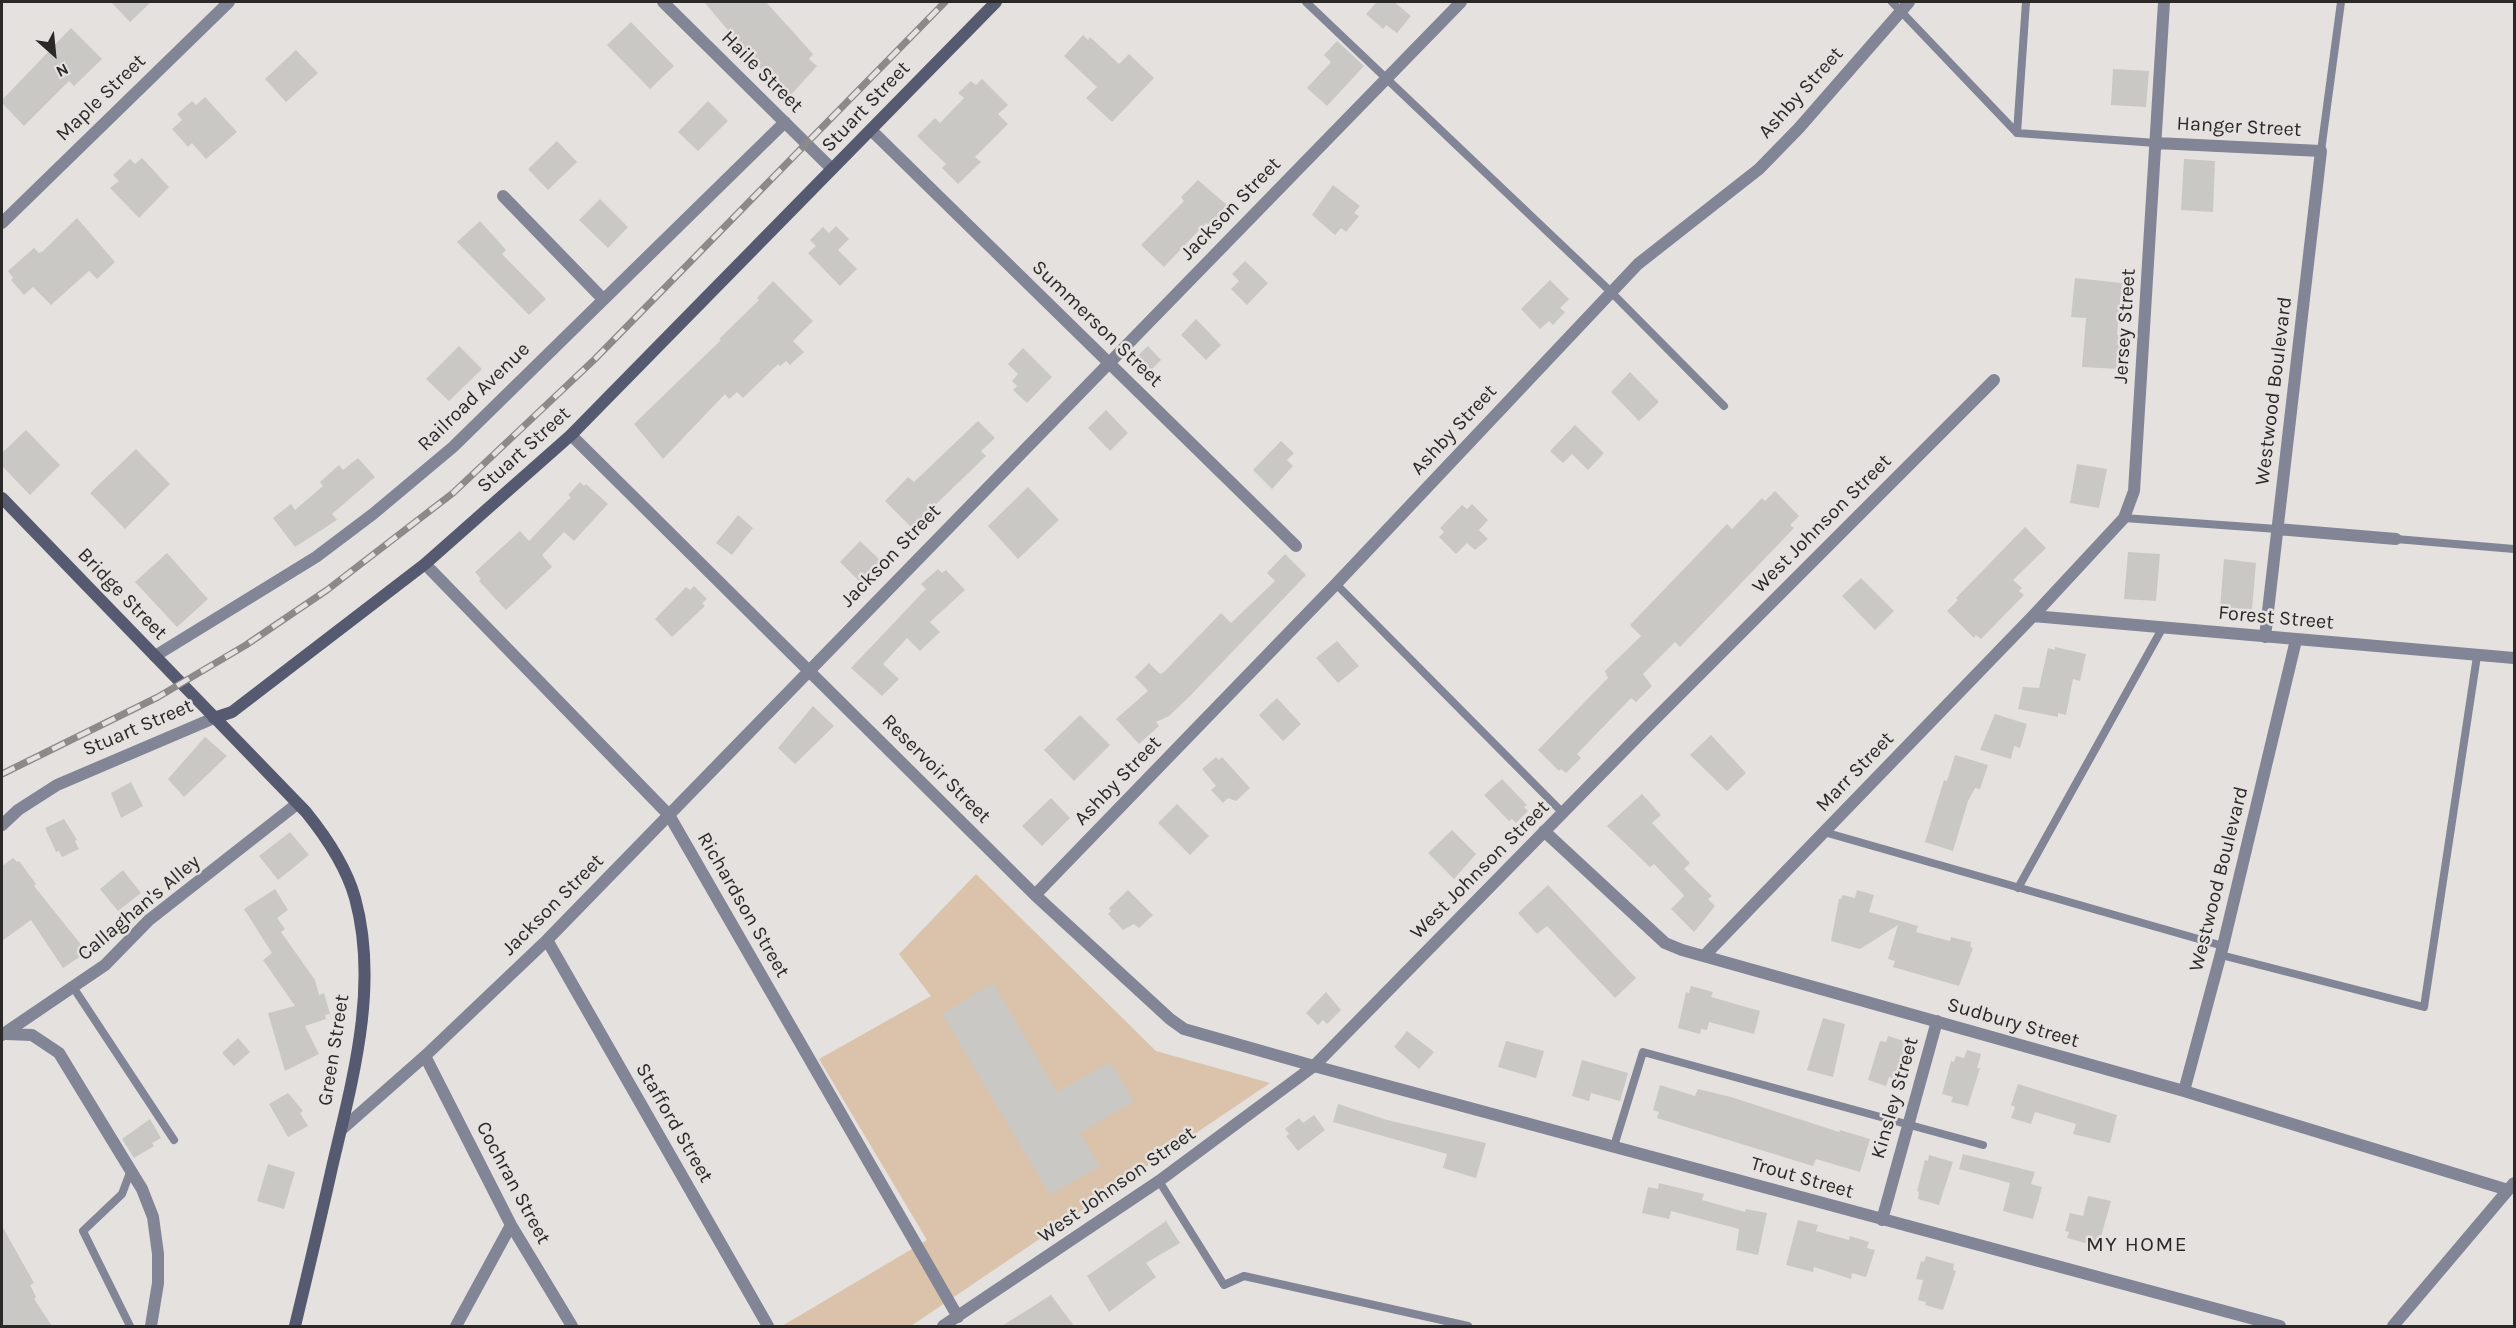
<!DOCTYPE html>
<style>
body{margin:0}
#map{position:relative;width:2516px;height:1328px;overflow:hidden;background:#e4e1df;font-family:Karla,sans-serif}
canvas{display:block}
.frame{position:absolute;inset:0;border:3px solid #2a2928;pointer-events:none}
.north{position:absolute;left:24px;top:24px;width:60px;height:60px;-webkit-text-stroke:4px #e4e1df;paint-order:stroke;rotate:153deg;font-size:16px;font-weight:700;line-height:24px;text-align:center;color:#2a2928}
.north::after{content:'';display:block;margin:auto;width:21px;height:27px;background:#2a2928;clip-path:polygon(50% 0,100% 100%,50% 72%,0 100%)}
</style>
<div id="map">
<canvas width="2516" height="1328"></canvas>
<div class="frame"></div>
<div class="north">N</div>
</div>
<script>
const ctx = document.querySelector('canvas').getContext('2d');
ctx.lineJoin = 'round';
function fill(path, color) { ctx.fillStyle = color; ctx.fill(path, 'evenodd'); }
function strokePath(path, color, width, dash) { ctx.strokeStyle = color; ctx.lineWidth = width; ctx.lineCap = dash ? 'butt' : 'round'; ctx.setLineDash(dash || []); ctx.stroke(path); }
function write(font, color, halo, rows, align = 'center') {
  ctx.font = font + ' Karla,sans-serif'; ctx.lineWidth = 5; ctx.setLineDash([]); ctx.textBaseline = 'middle'; ctx.strokeStyle = halo; ctx.fillStyle = color; for (const [text, x, y, turn = 0] of rows) {
    ctx.save(); ctx.translate(x, y); ctx.rotate((+turn || 0) * Math.PI / 180); ctx.textAlign = isNaN(turn) ? turn : align; if (halo) ctx.strokeText(text, 0, 0); ctx.fillText(text, 0, 0); ctx.restore();
  }
}
fill(new Path2D(`
 M976,874L1156,1051L1270,1083L911,1326H782L927,1240L819,1059L931,996L899,954Z`), '#dac3aa');
fill(new Path2D(`
 M111,2H151L130,22Z
 M704,2H766L813,54L809,59L817,66L789,97L781,89L778,93L763,80L767,76Z
 M1377,2H1394L1411,16L1397,33L1386,25L1383,29L1366,14Z
 M631,22L674,66L650,89L607,45Z
 M71,28L102,59L74,86L69,81L24,126L2,103V100Z
 M1083,35L1088,40L1090,37L1119,64L1129,54L1154,78L1112,122L1086,98L1097,87L1064,56Z
 M1337,41L1364,66L1327,106L1307,88L1331,62L1324,55Z
 M296,50L318,73L286,102L265,79Z
 M2113,69L2149,71L2146,107L2111,105Z
 M982,79L1008,105L998,114L1008,124L975,157L981,162L958,184L942,168L946,164L917,136L935,118L940,123L964,98L958,93L971,81L976,85Z
 M205,97L237,132L206,159L192,143L188,147L172,129L182,120L177,114L192,101L196,105Z
 M708,101L728,121L698,151L678,132Z
 M557,141L577,162L548,190L528,169Z
 M142,158L169,187L139,218L110,188L119,181L113,175L130,159L135,164Z
 M2184,159L2215,161L2213,212L2181,210Z
 M1198,180L1235,212L1215,232L1206,223L1164,267L1141,245L1184,201L1181,197Z
 M1333,185L1360,206L1354,213L1359,216L1346,232L1341,228L1335,235L1312,215Z
 M600,199L628,227L608,248L579,220Z
 M77,218L115,262L97,279L89,271L51,305L33,287L24,295L11,280L13,278L8,271L34,248L39,253L43,251Z
 M480,221L506,250L502,254L546,299L529,315L457,242Z
 M836,226L849,239L838,250L857,269L840,286L808,253L816,246L810,240L823,227L829,233Z
 M1245,261L1268,283L1247,305L1231,289L1239,281L1232,274Z
 M2075,278L2122,283L2117,335H2121L2118,369L2082,367L2086,318L2071,317Z
 M1550,280L1569,299L1560,308L1565,312L1553,325L1549,321L1540,329L1521,309Z
 M773,281L813,321L793,341L804,352L790,365L786,361L780,366L778,364L743,398L737,392L729,399L725,394L663,459L634,424L721,340L719,339L759,300L757,298Z
 M1196,319L1221,345L1206,360L1181,335Z
 M459,346L482,369L449,401L426,379Z
 M1148,346L1161,360L1146,375L1132,361Z
 M1023,348L1052,377L1027,403L1013,390L1017,386L1012,381L1018,374L1008,364Z
 M1630,372L1659,402L1639,421L1611,392Z
 M1106,410L1128,433L1110,451L1088,428Z
 M978,421L995,438L981,451L986,456L932,508L937,513L923,528L918,523L913,529L885,501L908,477L914,482Z
 M1575,425L1604,453L1588,470L1572,454L1563,463L1550,451Z
 M26,430L60,465L30,495L2,466V453Z
 M1281,441L1294,453L1287,460L1293,466L1272,489L1253,470Z
 M136,449L170,484L125,529L90,493Z
 M358,458L375,477L332,514L337,520L295,547L273,518L291,504L295,510L323,486L320,482L339,465L343,470Z
 M2077,464L2107,469L2099,508L2070,503Z
 M580,482L584,486L586,484L608,504L574,541L564,532L542,555L552,567L506,610L479,581L481,579L475,572L520,531L529,541L571,497L568,495Z
 M1028,487L1059,520L1018,559L988,526Z
 M1775,491L1799,516L1790,525L1794,528L1680,647L1675,642L1643,674L1652,686L1636,702L1631,698L1577,754L1581,758L1566,773L1561,769L1559,771L1538,750L1608,678L1605,671L1641,636L1630,625L1727,524L1732,529L1762,498L1765,501Z
 M1472,504L1488,520L1479,530L1488,539L1475,550L1467,543L1456,554L1439,537L1444,532L1440,528L1462,505L1467,509Z
 M738,515L753,528L732,555L716,543Z
 M2025,527L2046,548L2013,580L2022,588L2019,591L2024,595L1981,639L1976,635L1974,638L1947,611L1958,600L1956,598Z
 M860,541L882,562L861,583L840,562Z
 M2128,552L2160,554L2156,601L2124,599Z
 M167,553L208,599L177,627L135,582Z
 M1285,554L1306,575L1188,698L1169,716L1156,722L1159,726L1139,744L1116,719L1148,691L1135,677L1149,663L1160,674L1164,672L1221,613L1231,623L1275,581L1267,573Z
 M2224,559L2256,563L2252,609L2220,608Z
 M938,569L942,573L946,570L965,590L930,622L940,632L920,651L907,638L883,664L899,679L882,696L851,668L926,589L921,584Z
 M1861,578L1894,611L1875,630L1842,596Z
 M694,586L707,599L702,603L705,606L672,637L655,619L686,587L690,590Z
 M1337,641L1359,666L1338,683L1316,658Z
 M2055,647L2086,654L2080,681L2073,679L2066,715L2058,713V717L2018,709L2023,687L2039,688L2048,648L2055,650Z
 M1277,698L1301,724L1283,741L1259,715Z
 M813,706L834,726L795,764L778,748Z
 M1995,714L2027,724L2020,748L2014,746L2011,759L1980,750Z
 M1080,715L1110,745L1074,781L1044,750Z
 M1711,735L1746,773L1727,791L1690,755Z
 M205,737L227,756L184,797L168,779Z
 M1955,755L1988,765L1980,789L1975,788L1968,801L1953,851L1925,842L1944,780L1947,781Z
 M1216,757L1219,760L1222,757L1250,788L1236,801L1228,798L1223,803L1211,790L1216,786L1202,769Z
 M1502,779L1527,805L1524,807L1528,811L1516,823L1512,819L1509,821L1484,795Z
 M131,782L143,806L121,818L111,793Z
 M1642,794L1661,815L1652,823L1690,863L1684,869L1712,896L1708,899L1715,906L1694,932L1671,909L1684,896L1682,893L1654,864L1650,867L1607,826Z
 M1051,798L1070,818L1042,846L1022,826Z
 M1177,804L1209,836L1190,855L1158,823Z
 M64,819L77,840L75,841L79,849L62,857L59,851L56,852L45,828Z
 M1452,830L1476,854L1454,879L1428,853Z
 M290,832L309,855L278,880L259,856Z
 M13,858L17,862L19,861L36,884L34,886L87,952L63,968L31,920L2,941V866Z
 M123,870L141,893L118,911L100,889Z
 M1548,885L1636,978L1615,998L1547,926L1537,934L1518,913Z
 M275,889L288,910L277,918L285,929L281,932L315,980L319,995L324,993L330,1014L325,1015L326,1019L305,1026L319,1054L285,1071L268,1013L295,1006L263,960L272,953L244,909Z
 M1128,890L1153,915L1139,928L1134,924L1123,930L1108,914L1111,911L1109,908Z
 M1857,890L1874,895L1869,912L1918,926L1916,932L1950,941L1951,937L1971,942L1970,947L1973,948L1959,986L1893,967L1895,961L1888,959L1898,925L1860,949L1831,941L1839,899H1841L1843,895L1855,898Z
 M993,983L1057,1092L1110,1062L1134,1101L1080,1133L1100,1166L1050,1195L942,1014Z
 M1691,986L1713,992L1711,997L1760,1011L1754,1034L1709,1022L1707,1030L1701,1029L1700,1034L1678,1028L1686,992L1689,993Z
 M1326,992L1341,1010L1327,1024L1323,1020L1318,1025L1306,1013Z
 M1823,1018L1845,1024L1833,1077L1807,1070Z
 M1407,1031L1434,1052L1419,1069L1394,1047Z
 M1888,1036L1904,1041L1903,1047L1907,1048L1897,1079L1889,1077L1886,1086L1868,1080L1880,1041L1886,1042Z
 M238,1038L250,1052L234,1066L222,1053Z
 M1506,1041L1544,1051L1536,1078L1498,1067Z
 M1967,1050L1981,1054L1977,1068H1980L1968,1106L1951,1102L1953,1097L1942,1094L1951,1061L1954,1062L1956,1056L1964,1058Z
 M1582,1060L1628,1073L1620,1101L1591,1093L1589,1101L1572,1096Z
 M2018,1084L2117,1115L2110,1143L2073,1134L2076,1124L2035,1112L2031,1124L2011,1118L2015,1107L2011,1105Z
 M1660,1085L1695,1096L1698,1089L1731,1097L1839,1132L1840,1130L1870,1139L1860,1172L1816,1159L1813,1166L1657,1118L1659,1112L1653,1110Z
 M288,1093L303,1111L300,1113L308,1126L288,1137L269,1104Z
 M1338,1104L1387,1120L1486,1143L1476,1178L1443,1168L1447,1154L1333,1122Z
 M1314,1115L1325,1130L1298,1151L1286,1136L1289,1134L1285,1129L1299,1118L1303,1123Z
 M150,1119L161,1138L152,1143L154,1146L134,1158L122,1139Z
 M1963,1154L2035,1172L2031,1184L2042,1187L2033,1219L2003,1211L2010,1183L1959,1169Z
 M1929,1155L1953,1162L1939,1205L1918,1199L1919,1192L1917,1191L1925,1160L1928,1161Z
 M268,1164L295,1172L284,1209L257,1201Z
 M1659,1183L1704,1194L1702,1200L1745,1212L1746,1209L1767,1213L1758,1255L1736,1250L1739,1229L1671,1211L1669,1219L1642,1213L1648,1187L1658,1189Z
 M2088,1196L2111,1201L2100,1240H2098L2096,1246L2067,1238L2069,1232L2065,1231L2070,1213L2083,1216Z
 M1798,1220L1818,1225L1816,1231L1849,1240L1850,1236L1869,1242L1867,1248L1875,1250L1866,1277L1852,1273L1851,1279L1814,1267L1813,1272L1786,1265Z
 M1166,1221L1180,1243L1146,1263L1156,1277L1109,1312L1087,1276Z
 M2,1226L34,1283L30,1285L36,1297L34,1299L52,1326H2Z
 M1926,1256L1954,1264L1953,1270L1956,1271L1943,1310L1925,1305L1926,1302L1918,1300L1923,1280L1916,1279L1921,1261L1924,1262Z
 M1051,1295L1074,1326H1002Z`), '#cac8c5');
strokePath(new Path2D(`
 M1306,2L1611,292L1724,406
 M1892,2L2017,133L2156,143
 M2017,133L2026,2
 M2321,151L2341,2
 M2124,518L2277,529
 M2396,539L2514,549
 M1336,584L1563,813
 M1824,832L2223,946
 M2018,888L2163,627
 M2221,955L2424,1007L2477,656
 M73,987L174,1140
 M1614,1146L1643,1052L1983,1145
 M1159,1181L1224,1285L1244,1276L1468,1326
 M130,1326L83,1231L122,1194L131,1170`), '#828595', 8);
strokePath(new Path2D(`
 M663,2L832,169
 M871,130L1296,546
 M2156,143L2321,151L2265,637
 M503,196L603,299
 M2,223L229,2
 M571,435L1035,895L1170,1019L1184,1029L1314,1066L2280,1326
 M2277,529L2396,539
 M425,564L669,815L958,1317
 M2033,616L2514,658
 M155,656L316,557L373,514L453,447L785,122
 M2,825L18,810L57,785L214,718
 M1544,831L1665,943L1682,950L2184,1091L2508,1190
 M1035,895L1336,584L1638,264L1759,169L1799,128L1909,2
 M547,940L768,1326
 M1705,955L2033,616L2124,518L2134,491L2164,2
 M6,1034L32,1035L59,1053L142,1189L153,1217L158,1254V1283L151,1326
 M2,1035L105,965L149,920L297,804
 M425,1056L511,1225L572,1326
 M2184,1091L2223,946L2296,640
 M341,1130L425,1056L547,940L1461,2
 M1882,1220L1937,1021
 M456,1326L511,1225
 M943,1326L1159,1181L1314,1066L1646,728L1994,380
 M2393,1326L2514,1183`), '#828595', 12);
strokePath(new Path2D(`
 M2,498L306,812C327,838 346,866 355,898C379,985 353,1078 333,1163C321,1217 308,1272 295,1326
 M214,718L232,712L425,564L571,435L996,2`), '#555a70', 12);
const rail = new Path2D(`
 M2,774L158,697L246,645L327,590L453,493L595,359L945,2`);
strokePath(rail, '#8c8a88', 7);
strokePath(rail, '#e4e1df', 4.5, [14]);
write('20px', '#2a2928', '#e4e1df', [
 ["Haile Street",762,72,45],
 ["Ashby Street",1801,93,-48],
 ["Maple Street",101,98,-44],
 ["Stuart Street",866,107,-46],
 ["Hanger Street",2239,127,3],
 ["Jackson Street",1231,209,-46],
 ["Summerson Street",1097,324,44],
 ["Jersey Street",2125,326,-86],
 ["Westwood Boulevard",2274,391,-83],
 ["Railroad Avenue",474,397,-44],
 ["Ashby Street",1454,430,-47],
 ["Stuart Street",524,450,-42],
 ["West Johnson Street",1822,524,-45],
 ["Jackson Street",891,556,-46],
 ["Bridge Street",122,594,46],
 ["Forest Street",2276,618,5],
 ["Stuart Street",138,728,-23],
 ["Reservoir Street",936,769,45],
 ["Marr Street",1855,772,-46],
 ["Ashby Street",1118,781,-46],
 ["West Johnson Street",1480,870,-45],
 ["Westwood Boulevard",2219,879,-76],
 ["Jackson Street",553,905,-45],
 ["Richardson Street",743,905,60],
 ["Callaghan's Alley",139,908,-40],
 ["Sudbury Street",2013,1023,16],
 ["Green Street",334,1050,-81],
 ["Kinsley Street",1895,1098,-74],
 ["Stafford Street",674,1123,60],
 ["Trout Street",1802,1178,16],
 ["Cochran Street",513,1183,62],
 ["West Johnson Street",1117,1185,-35]
]);
ctx.letterSpacing = '1.5px';
write('21px', '#2a2927', '#e4e1df', [
 ["MY HOME",2137,1245]
]);
ctx.letterSpacing = '0px';
</script>
